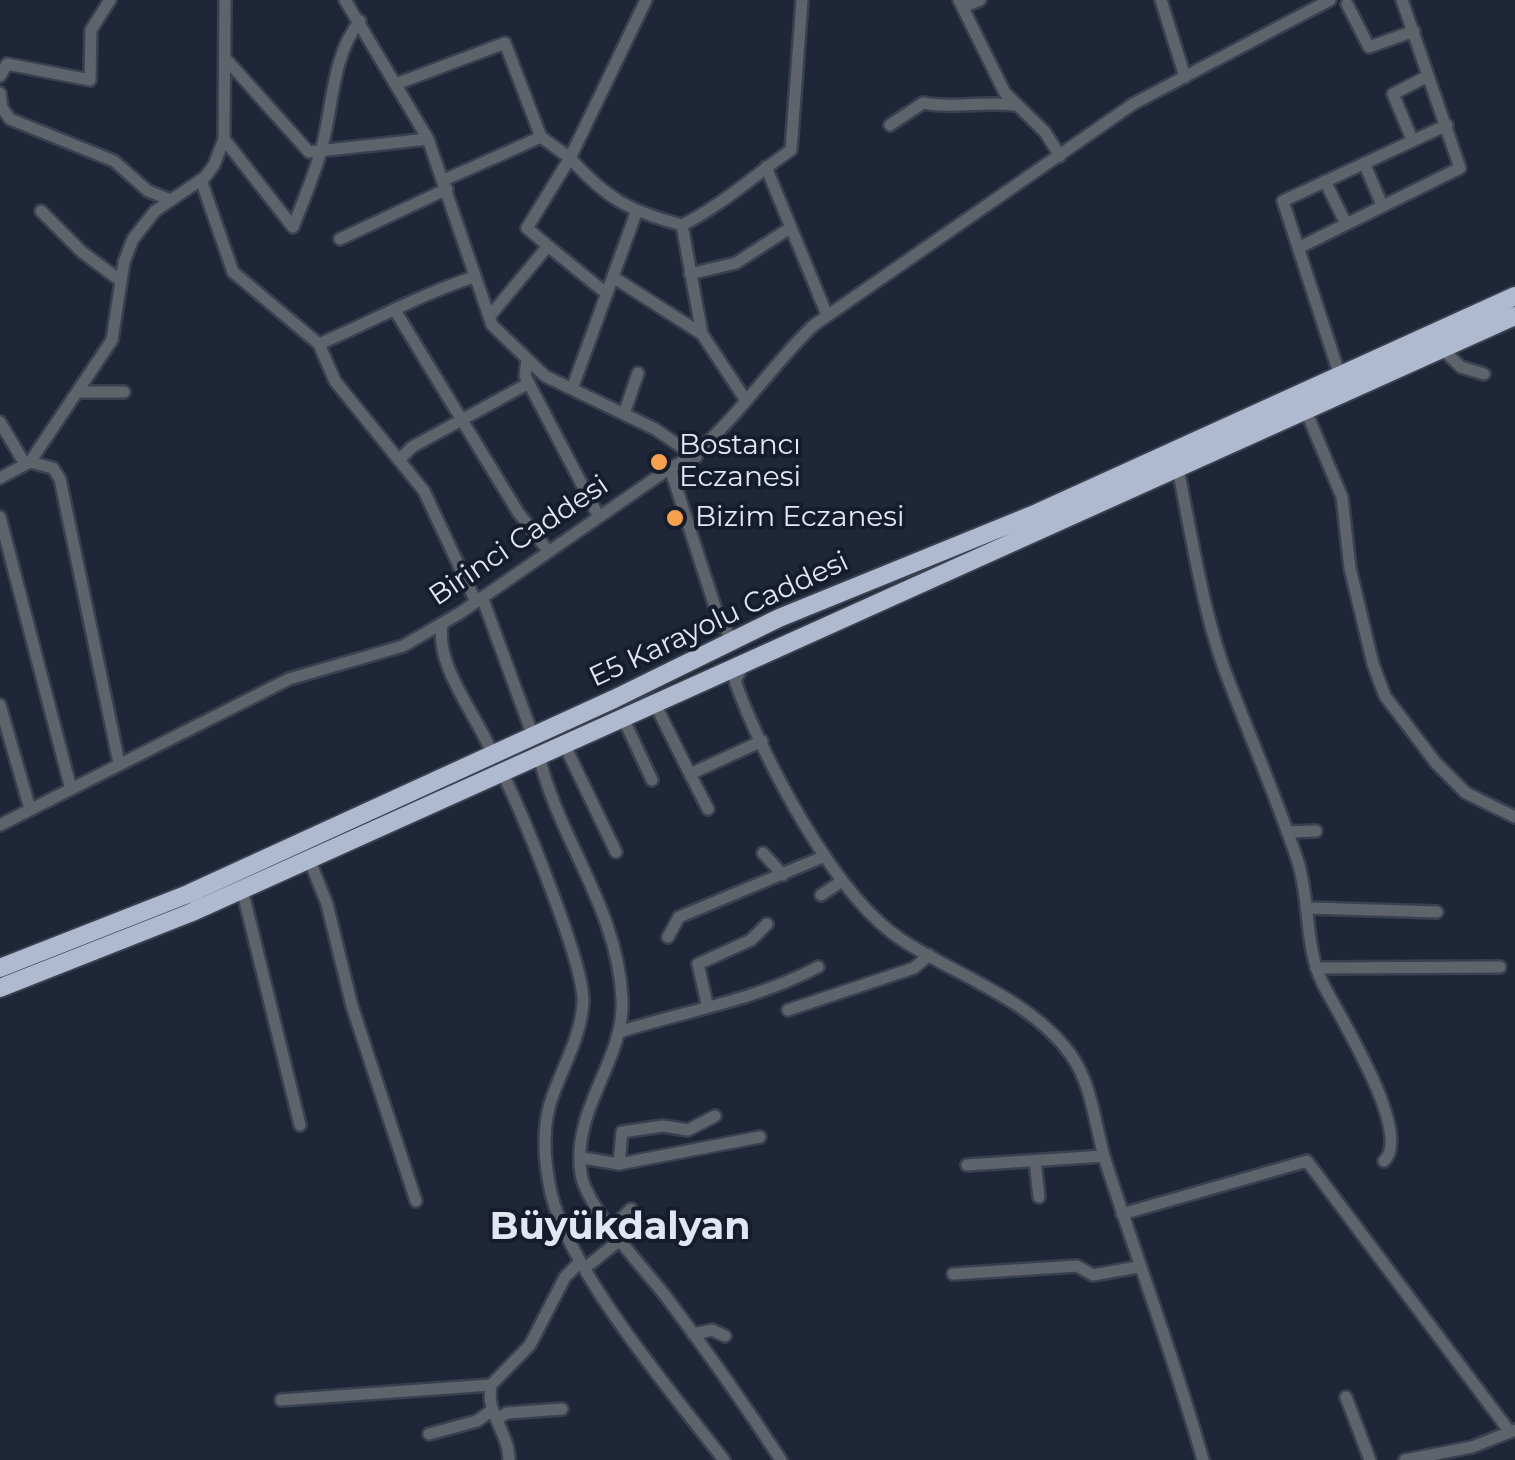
<!DOCTYPE html>
<meta charset="utf-8">
<style>
body{margin:0}
canvas{display:block;background:#1e2637}
</style>
<canvas width="1515" height="1460"></canvas>
<script>
const ctx = document.querySelector('canvas').getContext('2d');
ctx.lineJoin = 'round';
function strokePath(path, color, width, dash) { ctx.strokeStyle = color; ctx.lineWidth = width; ctx.lineCap = dash ? 'butt' : 'round'; ctx.setLineDash(dash || []); ctx.stroke(path); }
function write(font, color, halo, rows, align = 'center') {
  ctx.font = font + ' Montserrat,sans-serif'; ctx.lineWidth = 8; ctx.setLineDash([]); ctx.textBaseline = 'middle'; ctx.strokeStyle = halo; ctx.fillStyle = color; for (const [text, x, y, turn = 0] of rows) {
    ctx.save(); ctx.translate(x, y); ctx.rotate((+turn || 0) * Math.PI / 180); ctx.textAlign = isNaN(turn) ? turn : align; if (halo) ctx.strokeText(text, 0, 0); ctx.fillText(text, 0, 0); ctx.restore();
  }
}
const minor = new Path2D(`
 M345,0L428,139L492,325L545,376L655,429L696,457
 M959,0L1005,93L1045,132L1060,156
 M1161,0L1185,77
 M1347,4L1369,47L1414,31
 M963,7L980,0
 M225,58L309,152L428,139
 M0,76L7,64L90,80L91,30L110,0
 M396,84L505,43L541,137L570,158L646,0
 M0,93L2,108L10,119L114,161L148,191L171,200
 M890,125L923,103C954,109 983,101 1014,105
 M224,139L293,227
 M1412,139L1393,94L1428,76
 M1364,163L1382,205
 M766,167L827,315
 M201,180L233,272L319,344L335,381L424,491L476,602
 M444,180L541,137
 M1325,181L1345,222
 M41,211L82,252L121,281
 M682,225C718,208 756,174 791,150L802,0
 M293,227C303,201 315,174 322,147C333,106 332,55 360,21
 M340,239L447,189
 M548,246L527,228L570,158C607,199 629,211 682,225L702,334L745,399
 M1300,247L1460,168L1402,0
 M690,274L736,263L790,228
 M613,277L702,334
 M396,312L518,512L549,552
 M489,317L548,246L607,294
 M319,344C371,322 421,294 474,277
 M1442,349L1461,367L1484,374
 M527,360L525,376L599,517
 M1340,376L1283,201L1447,125
 M572,389L636,213
 M78,392H124
 M1306,411L1342,497L1350,568L1373,664L1385,696L1436,763L1466,793L1515,817
 M624,414L638,373
 M0,422L25,464
 M399,460L412,447L529,383
 M30,462L53,468L60,479L119,763
 M670,468L716,610L732,641
 M1178,469C1192,537 1204,620 1230,684C1253,744 1278,802 1298,862C1310,900 1305,947 1322,982C1337,1013 1414,1133 1384,1161
 M0,478L30,462L112,340L124,262L133,239L155,211L205,177L214,165L224,139L225,0
 M0,517L71,789
 M482,597L533,736
 M442,624C435,667 477,715 493,755
 M744,664L735,681C762,757 835,897 902,940C957,976 1031,999 1071,1055C1093,1086 1095,1128 1106,1163C1138,1262 1175,1360 1203,1460
 M655,704L690,774L762,741
 M0,705L30,809
 M623,718L652,780
 M564,744L616,852
 M539,756C559,840 618,909 622,999C625,1061 571,1108 581,1174C587,1209 645,1269 667,1298C707,1351 745,1405 781,1460
 M502,772C522,813 584,962 583,1002C581,1036 564,1064 553,1095C541,1126 544,1161 551,1193C569,1271 673,1394 724,1460
 M690,774L708,809
 M0,825L289,679L403,646L460,613L670,468C719,447 770,365 814,325L1133,104L1330,0
 M1287,832L1316,831
 M763,853L783,875
 M309,859L327,904L352,1006L416,1201
 M242,889L300,1125
 M821,895L842,881
 M1309,908L1437,912
 M668,937L679,917L825,856
 M1316,968L1500,967
 M707,1004L698,964L751,940L767,924
 M788,1010L914,968L929,955
 M619,1032C689,1010 753,1001 818,967
 M583,1158L619,1164L760,1137
 M1035,1161L1039,1197
 M619,1164L622,1132L663,1126L688,1130L715,1116
 M967,1165L1104,1156
 M1122,1214L1307,1161L1510,1432
 M612,1228L631,1209
 M585,1268L620,1240
 M953,1274L1077,1266L1093,1275L1138,1267
 M693,1334L712,1330L725,1336
 M1346,1397L1370,1460
 M281,1400L491,1385
 M497,1419L507,1413L562,1409
 M429,1434L477,1421L491,1411
 M509,1460C509,1432 485,1413 491,1385L530,1345L565,1277L580,1262
 M1405,1460L1472,1447L1515,1430`);
const highway = new Path2D(`
 M0,968L188,894L614,699L779,618L1037,513L1515,296
 M0,988L190,913L1515,316`);
strokePath(minor, '#394151', 16);
strokePath(highway, '#394151', 22);
strokePath(minor, '#5f646c', 11);
strokePath(highway, '#afb9cf', 18);
for (const [x, y, r, color] of [
 [659,462,10,"#f9a04c"],
 [675,518,10,"#f9a04c"]
]) { const dot = new Path2D(); dot.arc(x, y, r, 0, 2 * Math.PI); ctx.fillStyle = color; ctx.fill(dot); strokePath(dot, '#151c2c', 4); }
write('28px', '#e1e6f2', '#151c2c', [
 ["Bostancı",679,446],
 ["Eczanesi",679,478],
 ["Bizim Eczanesi",695,518]
], 'left');
write('28px', '#e1e6f2', '#151c2c', [
 ["Birinci Caddesi",519,541,-34],
 ["E5 Karayolu Caddesi",719,620,-25]
]);
write('bold 38px', '#e1e6f2', '#151c2c', [
 ["Büyükdalyan",620,1228]
]);
</script>
